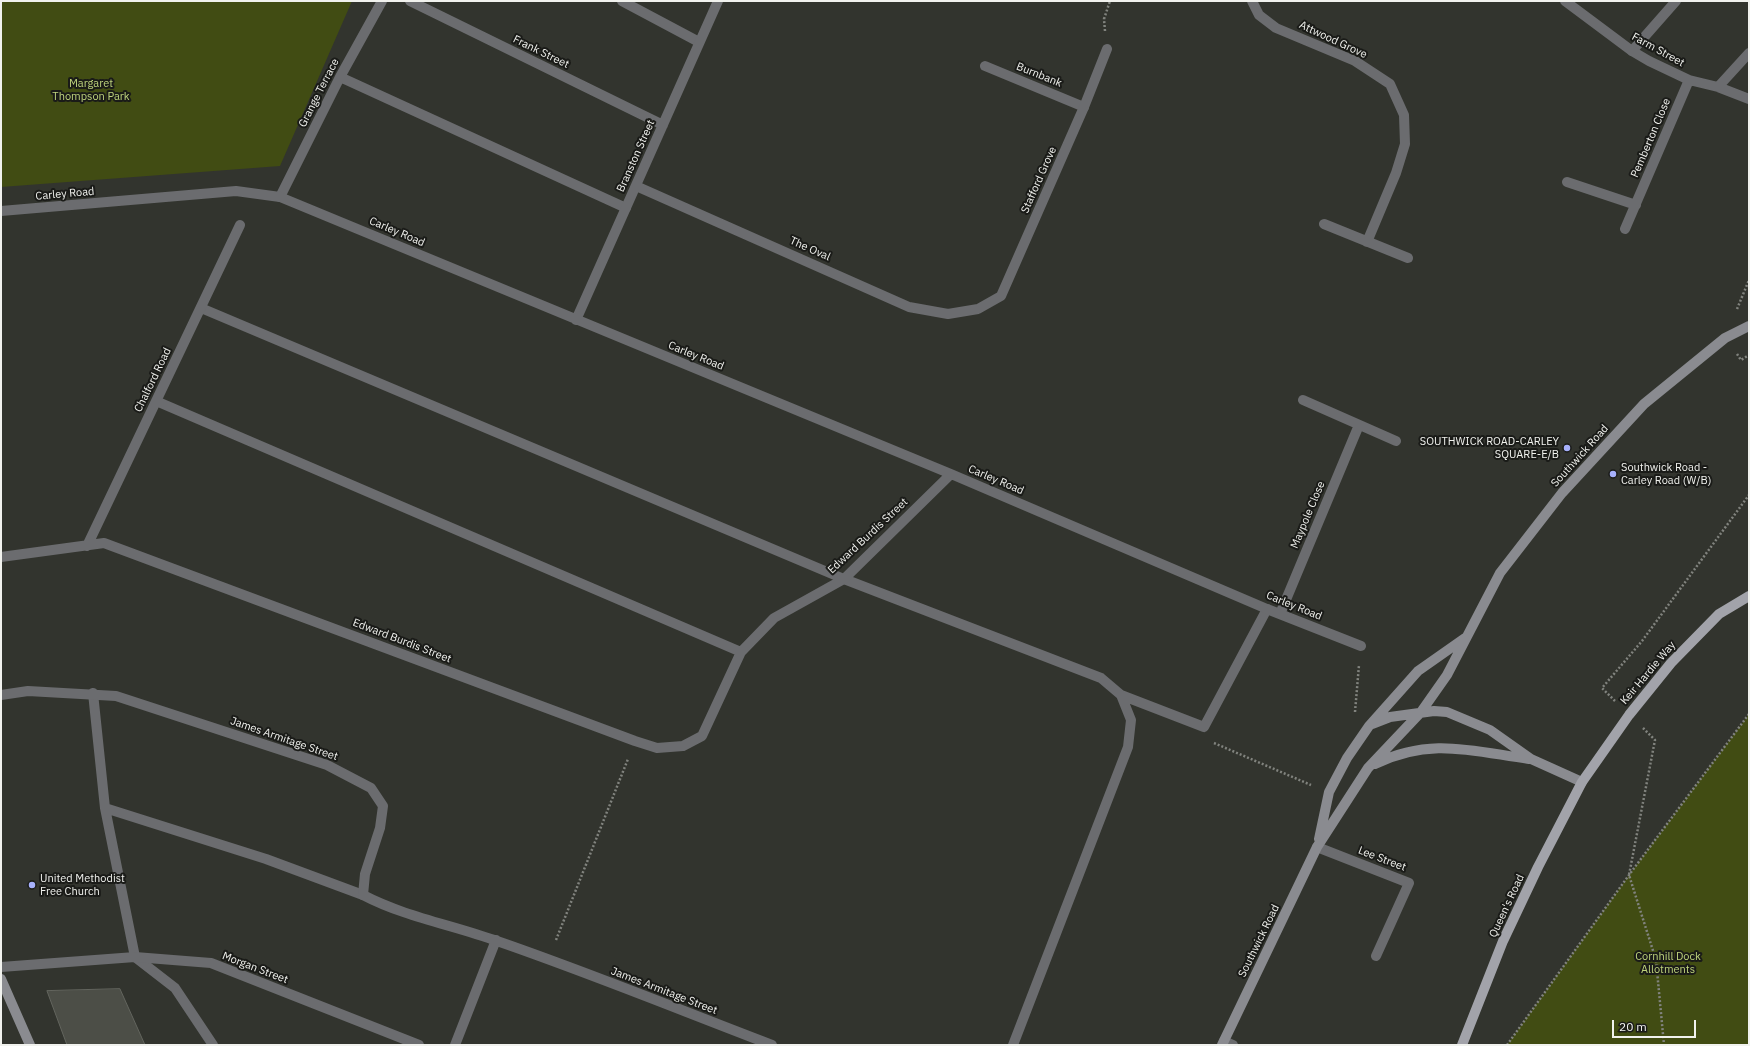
<!DOCTYPE html>
<style>
body{margin:0}
#map{position:relative;width:1750px;height:1046px;overflow:hidden;background:#32342e;font-family:"IBM Plex Sans",sans-serif}
canvas{display:block}
.frame{position:absolute;inset:0;border:2px solid #f1f2ee;pointer-events:none}
.scale{position:absolute;left:1612px;top:1020px;width:84px;height:18px;box-sizing:border-box;border:2px solid #f1f2ee;border-top:0;padding-left:5px;font-size:12px;line-height:14px;white-space:nowrap;color:#f1f2ee;-webkit-text-stroke:3px #1a1b18;paint-order:stroke}
</style>
<div id="map">
<canvas width="1750" height="1046"></canvas>
<div class="frame"></div>
<div class="scale">20 m</div>
</div>
<script>
const ctx = document.querySelector('canvas').getContext('2d');
ctx.lineJoin = 'round';
function fill(path, color) { ctx.fillStyle = color; ctx.fill(path, 'evenodd'); }
function strokePath(path, color, width, dash) { ctx.strokeStyle = color; ctx.lineWidth = width; ctx.lineCap = dash ? 'butt' : 'round'; ctx.setLineDash(dash || []); ctx.stroke(path); }
function write(font, color, halo, rows, align = 'center') {
  ctx.font = font + ' "IBM Plex Sans",sans-serif'; ctx.lineWidth = 4; ctx.setLineDash([]); ctx.textBaseline = 'middle'; ctx.strokeStyle = halo; ctx.fillStyle = color; for (const [text, x, y, turn = 0] of rows) {
    ctx.save(); ctx.translate(x, y); ctx.rotate((+turn || 0) * Math.PI / 180); ctx.textAlign = isNaN(turn) ? turn : align; if (halo) ctx.strokeText(text, 0, 0); ctx.fillText(text, 0, 0); ctx.restore();
  }
}
fill(new Path2D(`
 M1,1H352L280,166L1,187Z
 M1749,714V1045H1507L1629,875Z`), '#414c13');
const building = new Path2D(`
 M120,989L145,1045H67L47,991Z`);
fill(building, '#4c4e47');
strokePath(building, '#63655e', 1);
strokePath(new Path2D(`
 M1105,31L1104,19L1110,1
 M1737,309L1749,280
 M1737,354L1741,360L1749,355
 M1615,701L1602,688L1642,641L1749,495
 M1355,712L1359,665
 M1643,728L1655,740L1629,875L1656,960L1664,1045
 M1214,743L1311,785
 M556,940L628,759
 M1507,1045L1629,875L1749,714`), '#81837e', 2.5, [2, 2]);
strokePath(new Path2D(`
 M622,1L699,42
 M1632,51L1676,1
 M985,66L1084,107
 M340,77L626,208
 M280,197L340,77L382,1
 M201,308L844,579L1101,678L1121,695L1131,720L1128,747L1013,1045
 M93,693L105,808L135,957L175,988L213,1045
 M1121,695L1204,727L1267,609
 M105,808L266,859L363,895`), '#6b6c6f', 10);
strokePath(new Path2D(`
 M410,1L663,125
 M1252,1L1259,15L1276,28L1355,61L1390,84L1404,115L1405,144L1396,173L1367,242
 M1565,1L1632,51L1649,61L1689,80L1718,87L1749,99
 M1718,87L1749,53
 M1567,182L1636,205
 M636,186L909,307L948,314L978,309L1001,296L1084,107L1107,49
 M1,211L236,191L280,197L951,474L1267,609L1361,646
 M1324,224L1408,258
 M1625,229L1689,80
 M576,320L718,1
 M1303,400L1396,441
 M156,401L741,652
 M87,546L240,225
 M1,557L104,543L635,741L657,748L683,746L702,736L741,652L774,618L844,579L951,474
 M1280,614L1359,425
 M1,695L28,691L116,696L327,765L371,788L383,806L380,828L365,874L363,895C405,917 453,925 497,941C590,973 680,1010 772,1045
 M1317,847L1409,883L1376,956
 M1,967L135,957L211,963L419,1045
 M1224,1041L1233,1045
 M455,1045L496,940`), '#6b6c6f', 10);
strokePath(new Path2D(`
 M1372,724L1390,717L1434,711L1447,712L1490,730L1531,759L1582,782
 M1375,764C1430,737 1471,751 1529,759
 M1319,839L1329,792L1347,758L1369,726L1418,671L1465,638
 M1,979L30,1045
 M1222,1045L1317,847L1368,768L1421,712L1447,675L1500,573L1562,493L1644,404L1725,338L1749,326`), '#8a8b90', 10);
strokePath(new Path2D(`
 M1462,1045L1503,941L1538,867L1582,782L1629,715L1671,663L1719,614L1749,596`), '#a2a3aa', 10);
for (const [x, y, r, color] of [
 [1567,448,4,"#a7b1fc"],
 [1613,474,4,"#a7b1fc"],
 [32,885,4,"#a7b1fc"]
]) { const dot = new Path2D(); dot.arc(x, y, r, 0, 2 * Math.PI); ctx.fillStyle = color; ctx.fill(dot); strokePath(dot, '#1a1b18', 1.5); }
write('11px', '#f1f2ee', '#1a1b18', [
 ["Attwood Grove",1333,40,25],
 ["Farm Street",1658,50,29],
 ["Frank Street",541,52,26],
 ["Burnbank",1039,75,22],
 ["Grange Terrace",319,93,-63],
 ["Pemberton Close",1651,138,-67],
 ["Branston Street",636,156,-66],
 ["Stafford Grove",1039,180,-66],
 ["Carley Road",65,194,-5],
 ["Carley Road",397,232,23],
 ["The Oval",810,249,24],
 ["Carley Road",696,356,22],
 ["Chalford Road",153,380,-64],
 ["Southwick Road",1580,456,-48],
 ["Carley Road",996,480,23],
 ["Maypole Close",1308,515,-67],
 ["Edward Burdis Street",868,536,-43],
 ["Carley Road",1294,606,22],
 ["Edward Burdis Street",402,641,21],
 ["Keir Hardie Way",1648,673,-50],
 ["James Armitage Street",284,739,19],
 ["Lee Street",1382,859,21],
 ["Queen's Road",1507,906,-65],
 ["Southwick Road",1259,941,-64],
 ["Morgan Street",255,968,21],
 ["James Armitage Street",664,991,21]
]);
write('11px', '#bfd47d', '#1a1b18', [
 ["Margaret",91,84],
 ["Thompson Park",91,97],
 ["Cornhill Dock",1668,957],
 ["Allotments",1668,970]
]);
write('11px', '#f1f2ee', '#1a1b18', [
 ["SOUTHWICK ROAD-CARLEY",1559,442,"right"],
 ["SQUARE-E/B",1559,455,"right"],
 ["Southwick Road -",1621,468],
 ["Carley Road (W/B)",1621,481],
 ["United Methodist",40,879],
 ["Free Church",40,892]
], 'left');
</script>
